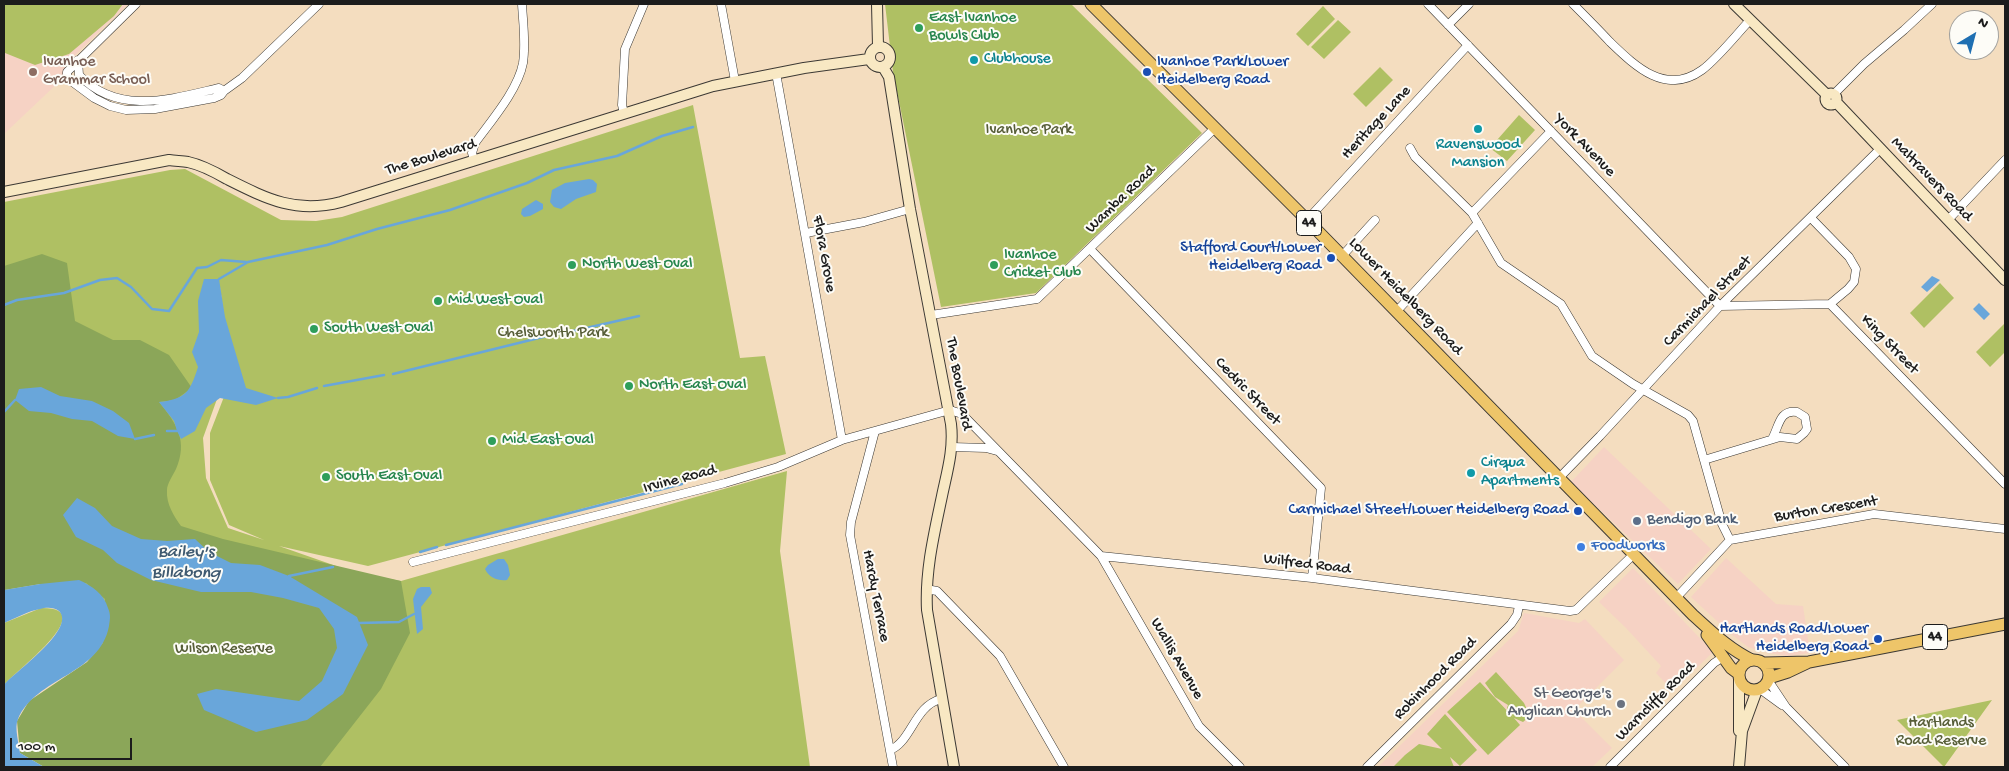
<!DOCTYPE html>
<style>
body{margin:0}
#map{position:relative;width:2009px;height:771px;overflow:hidden;background:#f4ddbf;font-family:"Gochi Hand",sans-serif}
canvas{display:block}
.frame{position:absolute;inset:0;border:5px solid #1c1c1c;pointer-events:none}
.north{position:absolute;left:1949px;top:10px;width:50px;height:50px;box-sizing:border-box;background:#fdfcf7;border:1px solid #a3a29f;border-radius:50%;rotate:37deg;font-size:14px;font-weight:700;line-height:20px;text-align:center;color:#1c1c1c}
.north::after{content:'';display:block;margin:auto;width:18px;height:22px;background:#1f6fb2;clip-path:polygon(50% 0,100% 100%,50% 72%,0 100%)}
.scale{position:absolute;left:10px;top:738px;width:122px;height:22px;box-sizing:border-box;border:2px solid #1c1c1c;border-top:0;padding-left:6px;font-size:15px;line-height:18px;white-space:nowrap;color:#1c1c1c;-webkit-text-stroke:4px #fdfcf7;paint-order:stroke}
</style>
<div id="map">
<canvas width="2009" height="771"></canvas>
<div class="frame"></div>
<div class="north">N</div>
<div class="scale">100 m</div>
</div>
<script>
const ctx = document.querySelector('canvas').getContext('2d');
ctx.lineJoin = 'round';
function fill(path, color) { ctx.fillStyle = color; ctx.fill(path, 'evenodd'); }
function strokePath(path, color, width, dash) { ctx.strokeStyle = color; ctx.lineWidth = width; ctx.lineCap = dash ? 'butt' : 'round'; ctx.setLineDash(dash || []); ctx.stroke(path); }
function write(font, color, halo, rows, align = 'center') {
  ctx.font = font + ' "Gochi Hand",sans-serif'; ctx.lineWidth = 4; ctx.setLineDash([]); ctx.textBaseline = 'middle'; ctx.strokeStyle = halo; ctx.fillStyle = color; for (const [text, x, y, turn = 0] of rows) {
    ctx.save(); ctx.translate(x, y); ctx.rotate((+turn || 0) * Math.PI / 180); ctx.textAlign = isNaN(turn) ? turn : align; if (halo) ctx.strokeText(text, 0, 0); ctx.fillText(text, 0, 0); ctx.restore();
  }
}
fill(new Path2D(`
 M4,4H128L66,64L61,80L4,134Z
 M1604,447L1711,549L1678,584L1571,482Z
 M1726,558L1776,604L1803,606L1810,653L1788,656L1768,653L1748,647L1731,634L1691,597Z
 M1633,568L1713,652L1673,691L1656,673L1661,666L1626,628L1599,602Z
 M1524,613L1579,623L1585,619L1624,660L1574,710L1612,748L1592,767H1378L1518,631Z`), '#f6d2c4');
fill(new Path2D(`
 M4,4H123L114,16L69,54L35,65L5,53L4,50Z
 M885,4H1071L1202,133L1036,293L941,307L893,72Z
 M1323,6L1335,19L1308,46L1296,34Z
 M1338,20L1351,32L1324,59L1311,47Z
 M1380,67L1393,80L1366,107L1353,94Z
 M693,105L740,358L765,356L786,454L368,566L279,546L356,573L401,581L787,471L780,551L810,767H44L98,651L40,584L4,590V202L170,170L185,169L281,220L316,221L342,217ZM220,287L232,376L210,433V480L229,525L264,540L228,528L206,478L203,438L226,374Z
 M1519,115L1535,130L1507,161L1490,148Z
 M1940,283L1954,298L1924,328L1910,313Z
 M2004,324L2005,352L1990,367L1976,352Z
 M41,608C103,607 13,673 4,685V623Z
 M1496,672L1524,703L1530,716L1523,722L1514,718L1520,725L1488,755L1447,712L1480,682L1513,717L1507,708L1508,705L1495,697L1485,683Z
 M1992,700L1944,767L1897,720Z
 M1445,714L1477,750L1460,766L1450,757L1454,767H1393L1405,755L1419,744L1442,749L1427,734Z`), '#afc063');
fill(new Path2D(`
 M42,254L67,263L75,321L113,340H140L169,355L192,388L175,400L159,402C177,424 188,441 176,469C173,475 167,484 167,490C166,504 174,516 181,526L223,539L401,581L410,633L381,689L320,767H44L20,753L17,721L29,701L87,662L103,643L105,599L86,583L40,584L4,590V266Z`), '#8ba659');
fill(new Path2D(`
 M589,179L593,180L597,184L596,192L576,199L561,209L554,207L550,202L552,190L565,183Z
 M536,200L543,204V209L530,216L524,217L521,214L522,209Z
 M1932,276L1940,280L1927,292L1921,287Z
 M204,279H219L225,317L246,388L278,398L256,405L220,398L206,408L195,431L181,439L177,431L174,421L159,402C186,399 190,392 198,367L192,352L199,332L198,301Z
 M1979,303L1990,314L1984,320L1973,309Z
 M41,387L60,396L92,401L113,411L129,423L135,439L118,436L92,421L72,419L51,413L29,411L15,400L19,389Z
 M77,498L95,508L112,526L141,539L167,541L195,539L209,552L231,563L260,565L289,576L357,617L368,645L343,694L307,720L256,732L204,710L197,694L216,689L299,701L322,681L337,648L334,629L319,608L283,598L251,592H201L151,580L117,563L103,550L76,537L63,515Z
 M498,559H504L508,565L510,575L507,580C498,581 489,578 485,569L488,565Z
 M79,580C92,586 104,594 108,608C111,615 110,619 109,626C100,675 36,677 18,719C14,727 19,744 20,753L44,767H4V685C13,673 77,629 59,611C54,607 46,607 40,609C28,611 16,618 4,623V590L40,584Z
 M421,587H430L432,593L421,607L423,629L417,634L413,599L417,589Z`), '#69a6da');
strokePath(new Path2D(`
 M219,279L248,262L327,245L377,229L450,210L527,183L554,170L617,156L662,136L693,127
 M4,305L17,300L64,293L100,280L117,278L131,287L152,309L169,311L197,268L207,267L221,260L246,262
 M560,334L639,316
 M393,374L551,335
 M324,386L384,375
 M278,398L288,397L317,388
 M4,412L15,400
 M167,431H177
 M135,439L154,435
 M446,545L682,484
 M420,552L437,547
 M289,576L333,567
 M359,623L399,622L414,614`), '#69a6da', 2.5);
const street = new Path2D(`
 M136,4L67,72V78L94,98L110,106L126,110L155,109L214,98L221,95L224,91L242,78L319,4
 M721,4L735,81
 M1428,4L1720,306L1830,304L2005,484
 M1573,4C1585,16 1598,29 1610,42C1636,67 1666,96 1702,70C1717,59 1737,34 1750,20
 M1448,25L1469,4
 M78,60L79,75C118,116 171,99 219,88L224,91
 M776,73L842,440
 M1834,94L1864,64L1904,30L1932,4
 M624,113L622,105L625,49L644,4
 M1410,148L1415,157L1472,213L1501,263L1561,304L1592,356L1633,384L1688,415L1693,421L1722,524L1730,540
 M474,160L472,153L475,143C491,121 518,90 523,63C526,43 523,23 522,4
 M1472,213L1551,131
 M1811,218L1849,257L1856,269L1854,282L1848,289L1830,304
 M1307,220L1468,45
 M1948,220L2005,160
 M806,233L864,222L910,209
 M1090,249L1321,488L1312,578
 M1342,256L1375,220
 M1396,312L1478,223
 M931,315L1037,299L1215,128
 M875,431L851,522L850,535L893,767
 M952,447L986,448L997,451
 M1704,460L1780,437L1797,439L1804,433L1807,429L1805,417L1797,412C1779,409 1779,427 1772,439
 M1559,478L1600,436L1720,306L1880,149
 M1101,556L1199,726L1240,767
 M413,562L725,483L778,467L842,440L950,410L962,414L1101,556L1312,578L1570,611L1576,610L1633,555
 M926,589L937,591L1000,656L1064,767
 M1676,598L1730,540L1874,514L2005,529
 M1768,680L1786,707L1845,767
 M1760,689L1782,705
 M890,750C912,741 914,706 941,699
 M1367,767L1511,624L1517,615L1519,606
 M1610,767L1714,663L1723,657`);
const secondary = new Path2D(`
 M877,4L878,46
 M1734,4L1827,95
 M870 57a10 10 0 1 1 20 0a10 10 0 1 1-20 0Z
 M883,67L889,77L910,209L951,424C954,449 947,472 942,496C934,534 925,571 927,610L954,767
 M1825.5 99a5.5 5.5 0 1 1 11 0a5.5 5.5 0 1 1-11 0Z
 M1836,102L2005,280
 M4,192L169,160C175,161 182,161 188,162C202,165 215,172 227,179C267,199 296,214 341,202L713,86L804,68L869,59
 M1739,731V679
 M1739,767L1742,731L1757,690`);
const primary = new Path2D(`
 M1091,4L1307,220L1693,615C1712,632 1729,649 1752,660
 M1707,635L1731,668L1739,674
 M1739 675a15 15 0 1 1 30 0a15 15 0 1 1-30 0Z
 M1764,663L1809,662L2005,624
 M1769,678L1788,672L1807,663`);
strokePath(street, '#3c3934', 9);
strokePath(secondary, '#3c3934', 12);
strokePath(primary, '#3c3934', 13);
strokePath(street, '#fff', 8);
strokePath(secondary, '#f8e8c3', 10);
strokePath(primary, '#eec569', 11);
for (const [x, y, r, color] of [
 [919,28,5,"#2e9e5b"],
 [974,60,5,"#0f9aa8"],
 [33,72,5,"#8d6e63"],
 [1147,72,5,"#1a4fb4"],
 [1478,129,5,"#0f9aa8"],
 [1331,258,5,"#1a4fb4"],
 [572,265,5,"#2e9e5b"],
 [994,265,5,"#2e9e5b"],
 [438,301,5,"#2e9e5b"],
 [314,329,5,"#2e9e5b"],
 [629,386,5,"#2e9e5b"],
 [492,441,5,"#2e9e5b"],
 [1471,473,5,"#0f9aa8"],
 [326,477,5,"#2e9e5b"],
 [1578,511,5,"#1a4fb4"],
 [1637,521,5,"#5c6f8a"],
 [1581,547,5,"#3f7fe0"],
 [1878,639,5,"#1a4fb4"],
 [1621,704,5,"#6b7280"]
]) { const dot = new Path2D(); dot.arc(x, y, r, 0, 2 * Math.PI); ctx.fillStyle = color; ctx.fill(dot); strokePath(dot, '#fdfcf7', 2); }
for (const [x, y, w] of [
 [1309,223,25],
 [1935,637,25]
]) { const box = new Path2D(); box.roundRect(x - w / 2, y - 12.5, w, 25, 4); ctx.fillStyle = '#fdfcf7'; ctx.fill(box); strokePath(box, '#1c1c1c', 1); }
write('bold 15px', '#1c1c1c', null, [
 ["44",1309,223],
 ["44",1935,637]
]);
write('16px', '#27864d', '#fdfcf7', [
 ["East Ivanhoe",929,19],
 ["Bowls Club",929,37],
 ["Ivanhoe",1004,256],
 ["Cricket Club",1004,274],
 ["North West Oval",582,265],
 ["Mid West Oval",448,301],
 ["South West Oval",324,329],
 ["North East Oval",639,386],
 ["Mid East Oval",502,441],
 ["South East Oval",336,477]
], 'left');
write('16px', '#0d838f', '#fdfcf7', [
 ["Clubhouse",984,60],
 ["Ravenswood",1478,146,"center"],
 ["Mansion",1478,164,"center"],
 ["Cirqua",1481,464],
 ["Apartments",1481,482]
], 'left');
write('16px', '#785e54', '#fdfcf7', [
 ["Ivanhoe",43,63],
 ["Grammar School",43,81]
], 'left');
write('16px', '#164399', '#fdfcf7', [
 ["Ivanhoe Park/Lower",1157,63,"left"],
 ["Heidelberg Road",1157,81,"left"],
 ["Stafford Court/Lower",1321,249],
 ["Heidelberg Road",1321,267],
 ["Carmichael Street/Lower Heidelberg Road",1568,511],
 ["Hartlands Road/Lower",1868,630],
 ["Heidelberg Road",1868,648]
], 'right');
write('16px', '#1c1c1c', '#fdfcf7', [
 ["Heritage Lane",1377,123,-47],
 ["York Avenue",1584,146,46],
 ["The Boulevard",431,158,-17],
 ["Maltravers Road",1931,180,46],
 ["Wamba Road",1121,200,-44],
 ["Flora Grove",823,254,80],
 ["Lower Heidelberg Road",1405,297,46],
 ["Carmichael Street",1708,302,-46],
 ["King Street",1889,345,46],
 ["The Boulevard",958,384,80],
 ["Cedric Street",1247,392,46],
 ["Irvine Road",680,480,-15],
 ["Burton Crescent",1826,510,-9],
 ["Wilfred Road",1307,565,7],
 ["Hardy Terrace",875,596,79],
 ["Wallis Avenue",1176,659,60],
 ["Robinhood Road",1436,679,-45],
 ["Warncliffe Road",1656,702,-45]
]);
write('16px', '#575e38', '#fdfcf7', [
 ["Ivanhoe Park",1029,131],
 ["Chelsworth Park",553,334],
 ["Wilson Reserve",224,650],
 ["Hartlands",1941,724],
 ["Road Reserve",1941,742]
]);
write('16px', '#4e5e75', '#fdfcf7', [
 ["Bendigo Bank",1647,521]
], 'left');
write('16px', '#366cbe', '#fdfcf7', [
 ["Foodworks",1591,547]
], 'left');
write('16px', '#5b616d', '#fdfcf7', [
 ["St George's",1611,695],
 ["Anglican Church",1611,713]
], 'right');
write('italic 18px', '#3f5a71', '#fdfcf7', [
 ["Bailey's",186,553],
 ["Billabong",186,574]
]);
</script>
